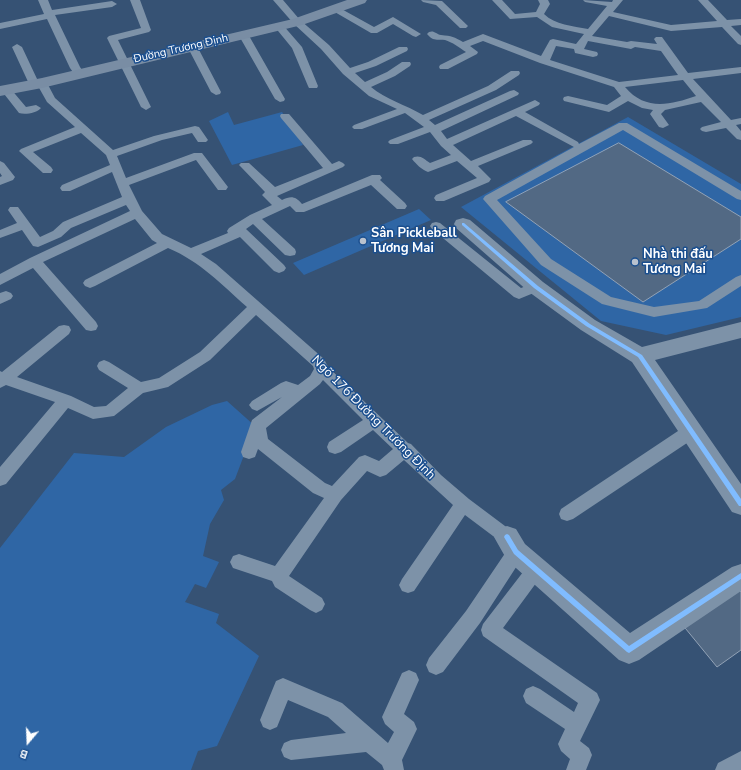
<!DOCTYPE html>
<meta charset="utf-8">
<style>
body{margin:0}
#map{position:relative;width:741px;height:770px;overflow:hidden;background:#365274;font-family:"Nunito Sans",sans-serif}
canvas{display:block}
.north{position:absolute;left:8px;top:722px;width:40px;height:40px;-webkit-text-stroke:3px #1b4f8f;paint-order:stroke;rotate:199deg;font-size:11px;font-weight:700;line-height:16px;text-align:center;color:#fff}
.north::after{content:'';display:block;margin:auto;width:14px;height:18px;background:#fff;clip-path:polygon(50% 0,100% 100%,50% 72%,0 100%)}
</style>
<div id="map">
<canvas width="741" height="770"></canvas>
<div class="north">B</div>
</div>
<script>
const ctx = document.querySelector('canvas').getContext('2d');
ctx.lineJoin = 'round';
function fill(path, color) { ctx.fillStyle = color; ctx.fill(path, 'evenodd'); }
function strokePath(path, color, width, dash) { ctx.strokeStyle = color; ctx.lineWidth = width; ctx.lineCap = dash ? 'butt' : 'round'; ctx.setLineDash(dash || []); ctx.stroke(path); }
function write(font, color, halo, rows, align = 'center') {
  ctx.font = font + ' "Nunito Sans",sans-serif'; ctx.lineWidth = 3; ctx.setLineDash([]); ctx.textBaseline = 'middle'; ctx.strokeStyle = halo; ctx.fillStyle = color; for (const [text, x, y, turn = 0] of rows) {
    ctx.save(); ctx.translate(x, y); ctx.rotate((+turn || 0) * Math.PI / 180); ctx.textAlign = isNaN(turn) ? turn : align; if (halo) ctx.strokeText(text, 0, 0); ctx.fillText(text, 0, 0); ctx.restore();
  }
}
fill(new Path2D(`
 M228,112L234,125L282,112L303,145L232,165L209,121Z
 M628,117L741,184V317L666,335L601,321L461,207Z
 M419,209L431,220L304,275L293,263Z
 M227,401L255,426L235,479L221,490L224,500L210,524L203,556L219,562L206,588L195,584L185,602L219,614L216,623L259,656L217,746L198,751L191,770H0V548L74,453L124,457L166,427L212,405Z`), '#2f66a5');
const building = new Path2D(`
 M619,143L741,217V239L643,302L506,202Z
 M736,587L741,592V650L717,667L681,623Z`);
fill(building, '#526984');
strokePath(building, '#92a2b6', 1);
fill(new Path2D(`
 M38,0H48L52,10L112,1L117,4L112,7L55,15L80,67L84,73L83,75H75L70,68L47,19L0,29V23L44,14Z
 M130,0H140L151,30L149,32L118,40L151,107L146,110L141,107L107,38L109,36L141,28Z
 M273,0H283L300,20L329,45L350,68L368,62L399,47H407L408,49L407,51L376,66L355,73L365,82L387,72L402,62H410L411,64L410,66L395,76L371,87C385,99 406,105 423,115L488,86L511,71H519L520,73L519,75L496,90L429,120L435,125L510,91L514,90L519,93L518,95L441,131L447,139L535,100L540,103L539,105L525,112L578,142L579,144L619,123H627L741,191V200L737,199L623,130L497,200L551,259L611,297L654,307L699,301L736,277L741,275V286L707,308L654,317L602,304L541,265L483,199L485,196L574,147L516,116L453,145L471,161L523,140H531L533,142L531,144L478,166L491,179L489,182L444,201H436L434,198L436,195L477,178L457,161L428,172C422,170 416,164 412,159L414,157C421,155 424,159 430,163L451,155L441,146L430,132L398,144H390L388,142L390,140L424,127L405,113L362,129H354L352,127L354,125L397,109L369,96L343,74L321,49L294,24Z
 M421,0L442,1L468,26L466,28H460L436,5L423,2Z
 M492,0H502L515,14L536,12L540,4L538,0H548L550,4L544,14C555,25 573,26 588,29L607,6L585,2L583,0L612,2L613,0H623L613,12L671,25L717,21L698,0H708L727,20L741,19V25L731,26L741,36V45L738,44L722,27L671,31L609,16L592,36L627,42L631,41L657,44L654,39L656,37H662L688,73L741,67V73L693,79L731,120L741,118V124L736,125L741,131V140L737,139L726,128L706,132L702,131L700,129L702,127L721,122L701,102L665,110L661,114L669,125L663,128L659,127L650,114L653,110L642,108L628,101L609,112L564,101L563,99L564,97L568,96L607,105L621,96L614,87L540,63L483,41L470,46L478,52L477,54L448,69H440L439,67L440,65L466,52C460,48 452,42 445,40C437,39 434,42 427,34L429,32C434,30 436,34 441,35C452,36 454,37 463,42L483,34L541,56L550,40L553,39L576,44L584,34L552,27L537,17L510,19ZM588,41L631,49L635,47L661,51L678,75L619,82L550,60L556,46L574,49L575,53L593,57L597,56L598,54L597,52L584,49ZM683,80L696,96C670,105 645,111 625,87Z
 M336,6L374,27L393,17L421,34L416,37L413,36L393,24L377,33H371L333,11L331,9Z
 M279,23L282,24L302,47L318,86L317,88H309L308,86L292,48L274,26Z
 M243,31L248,34L285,99L284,101L280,102L275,99L238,34Z
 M192,43L197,46L221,92L220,94L216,95L211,92L187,46Z
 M17,44L22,47L38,81H46L55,98L113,150L154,136L195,126L199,127L208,140L206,142H198L192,133L162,140L117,156L126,178L194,153H202L228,187L226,190H218L196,160L129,185L142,211L162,234L191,248L228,233L227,231L229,228L250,215L272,205L262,195L265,192L241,167L239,165L241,163H249L275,187L323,168L281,118L280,116L281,114H289L332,164L339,161L343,163L345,165L343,167L277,196L282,200C291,196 295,196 302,204L372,175H380L382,178L380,180L405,203L407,206L405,209H397L371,185L304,212H296L290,206L262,219L295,249L296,252L295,255L290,256L285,255L253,224L246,229L284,265L286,268L284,271L279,273L274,271L240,237L201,254L216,264L324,359L328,367L408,443L411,444L441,475L469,499L513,532L516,537L513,542L507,545L501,542L465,515L414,591L408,593L402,591L399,585L402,579L453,505L404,460L386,475L380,477L367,471L341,500L289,576L322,598L325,604L322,610L316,613L310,610L275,587L272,581L233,568L230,562L233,556L239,554L275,566L324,498L313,493L258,449L255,457L249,459L243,457L241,452L252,420L282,397L257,411L252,409L249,405L252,401L281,383L286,381L298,385L310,376L314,369L313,366L256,315L210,360L168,387L143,393L114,416L93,419L68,408L6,484L0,486V467L55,402L6,385L0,388V371L2,372L59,326L64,325L69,326L71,330L69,334L17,377L71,396L94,407L106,406L128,388L99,370L97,366L99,362L104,360L109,362L141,382L159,378L200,352L247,307C221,284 201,262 168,248L95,286L90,288L85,286L83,283L85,280L157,243L152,240L135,219L43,262L96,322L98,326L96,330L91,331L86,330L33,268L0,285V274L30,258L130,211L126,205L71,228L61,237L38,247L33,246L22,230L0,238V230L17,223L8,210L10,207H18L40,237L53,231L63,222L122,197L112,172L70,191H62L60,188L62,185L110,165L106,155L81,133L33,152L51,167L53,170L51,173H43L19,151L21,149L75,127L47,102L38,86L34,87L30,86L12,47ZM323,380L363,420L329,442L327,447L329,452L335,454L341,452L373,430L393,449L379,461L365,455L359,457L332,486L325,483L268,439L266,428L320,384Z
 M6,87L10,88L26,107L36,105L41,108C37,113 25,115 19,113L1,90Z
 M0,161L4,163L15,177L13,180L0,185V177L2,176L0,173Z
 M436,222L440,223L521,288L536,282L541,284L543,287L541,290L519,299L514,297L432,229L430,226L432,223Z
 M6,291L11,293L13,296L11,299L0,304V293Z
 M693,426L699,427L701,432L699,437L690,441L573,519L567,521L561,519L559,514L561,509L678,431Z
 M516,544L522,546L525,552L522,558L480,623L443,672L436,675L429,672L426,665L429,658L466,611L510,546Z
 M536,561L542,563L545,569L542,575L503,628L597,693L600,700L580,741L589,748L592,755L586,770H566L570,759L561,751L558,744L565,729L526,703L523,696L526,689L533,686L540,689L574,712L578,703L483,636L481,630L483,624L530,563Z
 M409,670L416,673L419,680L404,714L414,722L417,729L402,760L404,770H384L382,765L366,752L291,760L284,757L281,750L284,743L291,740L346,733L328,717L288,700L277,727L270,730L263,727L260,720L276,681L283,678L342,703L388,743L394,732L385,724L382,717L402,673Z
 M741,751V770H715L718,763Z`), '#7d92a8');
fill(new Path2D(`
 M463,218L470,220L543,282L595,320L642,347L741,322V338L655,360L741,484V515L732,512L632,362L581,330L529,292L456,228L454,224L456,220Z
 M507,526L516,529L525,544L630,633L732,567L741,564V591L639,660L629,664L619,660L507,560L494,537L498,529Z`), '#7d92a8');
fill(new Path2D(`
 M347,0H367L365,3L302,25L42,88L0,96V86L42,78L293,19Z`), '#798da4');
fill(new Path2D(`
 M462,223H464L538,286L590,324L642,355L741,499V506H739L638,357L586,326L534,288L462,225Z
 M507,534L509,535L518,550L629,646L741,573V579L629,653L627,652L514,554L504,537L505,535Z`), '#80bcff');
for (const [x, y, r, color] of [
 [363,241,4,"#b9c2ce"],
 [635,262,4,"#b9c2ce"]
]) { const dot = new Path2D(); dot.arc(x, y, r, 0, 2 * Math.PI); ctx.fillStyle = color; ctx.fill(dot); strokePath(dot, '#1b4f8f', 1.5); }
write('11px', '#fff', '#1b4f8f', [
 ["Đường Trương Định",181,49,-13]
]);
write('bold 13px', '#fff', '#1b4f8f', [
 ["Sân Pickleball",371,234],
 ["Tương Mai",371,249],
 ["Nhà thi đấu",643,255],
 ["Tương Mai",643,270]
], 'left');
write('13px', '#fff', '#1b4f8f', [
 ["Ngõ 176 Đường Trương Định",373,418,45]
]);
</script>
